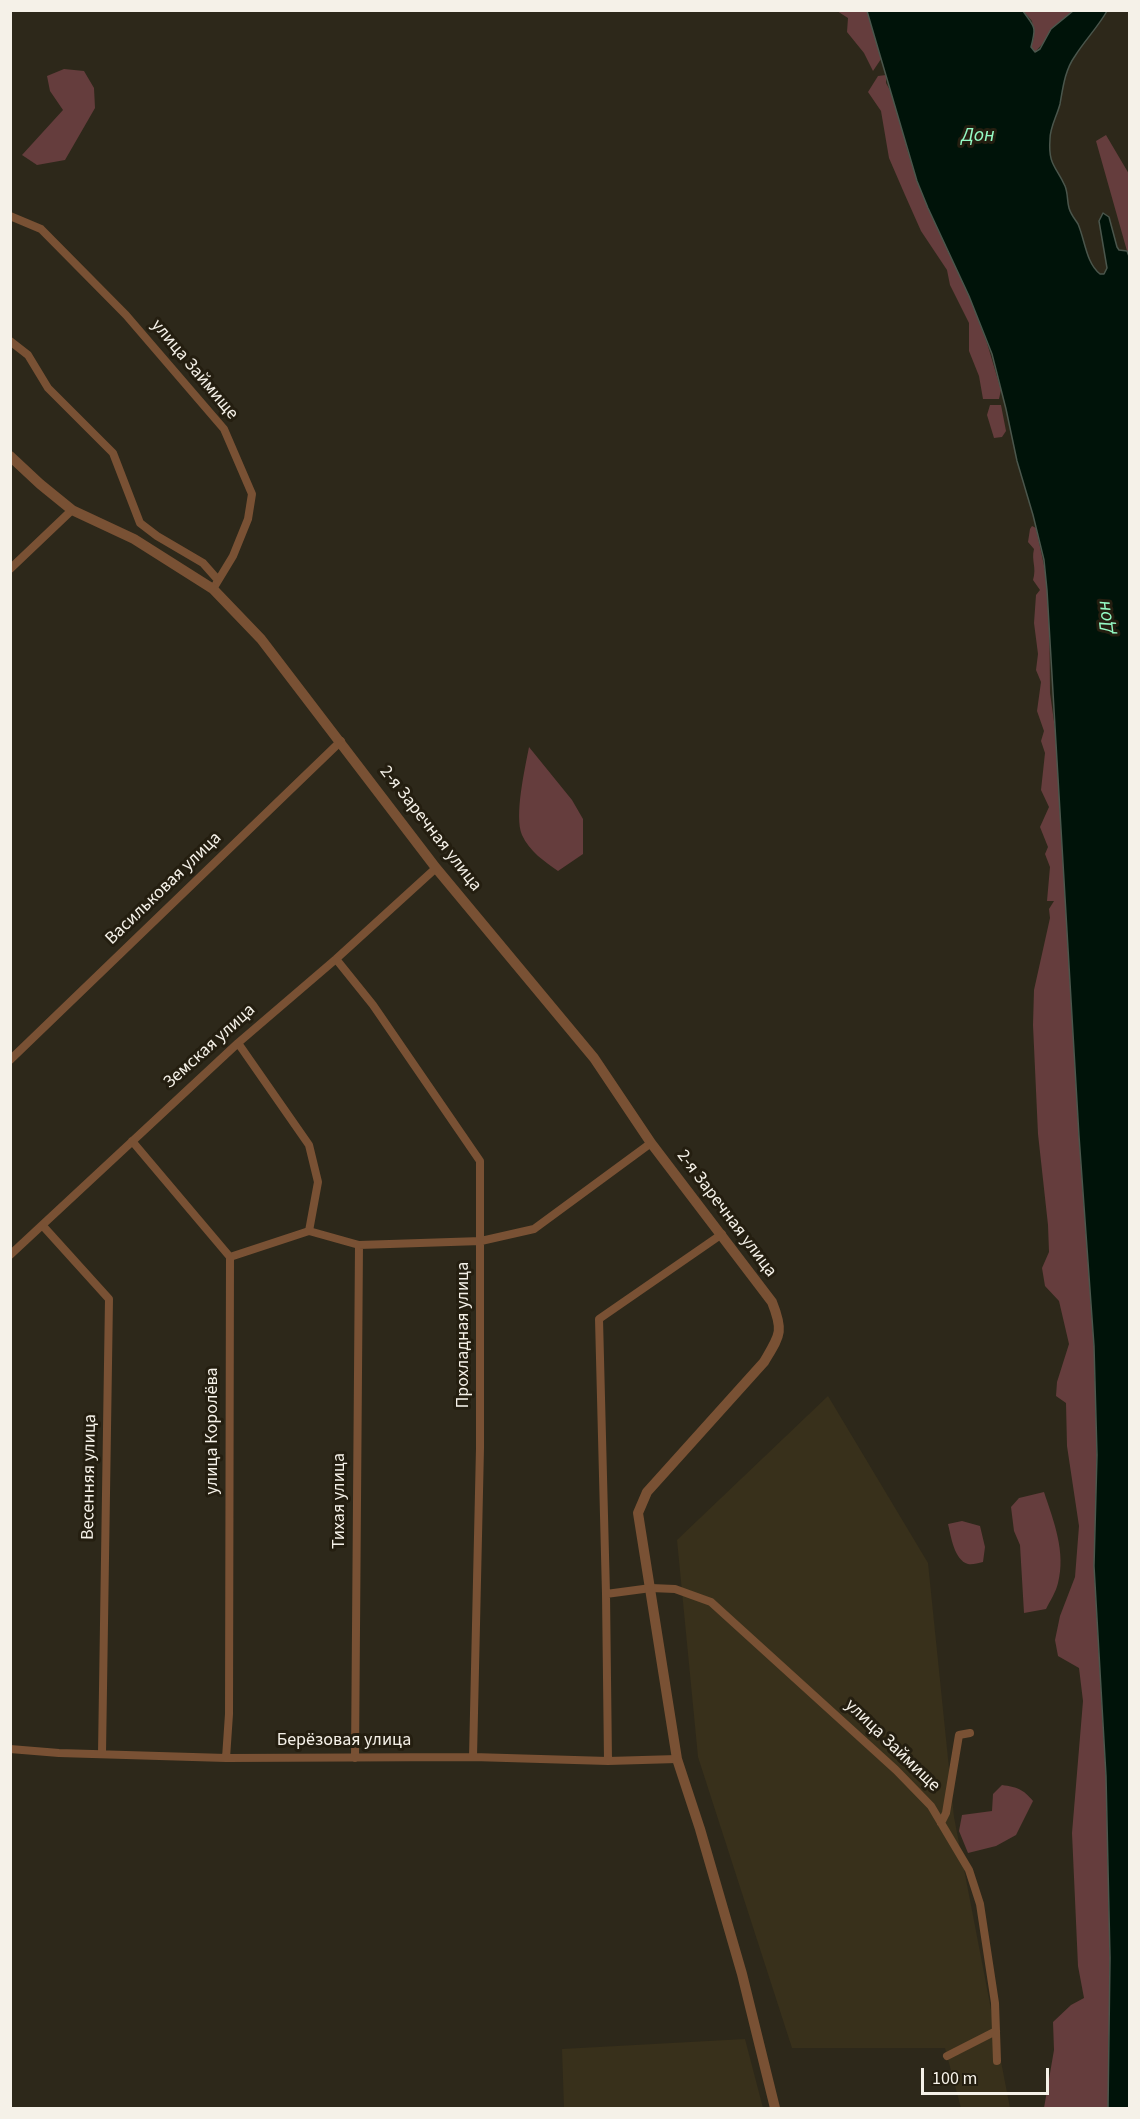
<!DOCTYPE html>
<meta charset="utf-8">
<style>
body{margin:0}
#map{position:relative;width:1140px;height:2119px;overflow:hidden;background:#2d281a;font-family:"Source Sans 3",sans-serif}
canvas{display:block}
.frame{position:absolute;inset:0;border:12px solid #f5f1e8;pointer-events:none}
.scale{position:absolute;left:921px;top:2068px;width:128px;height:27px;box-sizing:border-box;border:3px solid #f5f1e8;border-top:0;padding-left:8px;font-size:18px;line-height:21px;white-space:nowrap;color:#f5f1e8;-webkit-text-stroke:4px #241e10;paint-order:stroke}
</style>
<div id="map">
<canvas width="1140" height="2119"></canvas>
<div class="frame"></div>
<div class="scale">100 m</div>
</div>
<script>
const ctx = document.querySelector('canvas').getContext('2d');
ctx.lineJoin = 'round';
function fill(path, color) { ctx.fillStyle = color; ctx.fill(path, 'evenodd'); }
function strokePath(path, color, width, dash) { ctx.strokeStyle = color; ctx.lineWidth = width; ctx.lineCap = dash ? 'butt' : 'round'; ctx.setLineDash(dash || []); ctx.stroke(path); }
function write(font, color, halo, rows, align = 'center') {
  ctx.font = font + ' "Source Sans 3",sans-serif'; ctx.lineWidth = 6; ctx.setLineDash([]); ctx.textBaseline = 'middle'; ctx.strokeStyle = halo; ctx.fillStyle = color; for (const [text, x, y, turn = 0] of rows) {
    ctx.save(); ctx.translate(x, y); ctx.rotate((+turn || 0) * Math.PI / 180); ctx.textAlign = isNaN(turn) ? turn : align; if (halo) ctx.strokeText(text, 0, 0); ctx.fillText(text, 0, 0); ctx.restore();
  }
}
fill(new Path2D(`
 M828,1396L928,1563L954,1817L1010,2108H961L945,2048H792L698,1757L677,1540Z
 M745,2039L763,2108H564L562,2049Z`), '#38301b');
fill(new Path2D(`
 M1024,10L1073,11L1035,52L1031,47L1034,37L1032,21L1024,12Z
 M837,11H876L887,50L873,71L864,53L847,32L848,18Z
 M64,69L84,71L94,88L95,108L65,160L37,165L22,155L63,110L50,91L47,76Z
 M886,75V83L898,105L907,149L916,178L967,290L987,343L1001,390L999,399H983L979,376L969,351V323L950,285L947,270L921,231L905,195L889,158L881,111L868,92L878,76Z
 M1106,135L1129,174V258L1096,141Z
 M990,405H1001L1006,431L1002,437L994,438L987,415Z
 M1032,526L1036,528L1049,589L1050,693L1057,743L1079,1136L1094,1346L1097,1455L1094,1566L1106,1776L1110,1958L1108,2108H1044L1054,2050L1053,2022L1071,2005L1084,1998L1078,1966L1072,1833L1083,1701L1079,1668L1058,1656L1055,1640L1060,1616L1075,1577L1079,1526L1067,1446L1066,1403L1056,1396L1057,1382L1069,1344L1059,1301L1045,1286L1042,1268L1049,1252L1048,1225L1038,1134L1033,1025L1034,990L1050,918L1049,909L1054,901H1047L1050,867L1045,854L1048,847L1040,827L1049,807L1041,790L1045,753L1041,741L1044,731L1037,711L1041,682L1036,670L1038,654L1034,623L1036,595L1040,590L1033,580C1037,567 1031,561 1034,549L1028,542L1030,529Z
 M529,747L572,800L583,819V854L558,871C545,862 529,851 522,835C514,816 525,768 529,747Z
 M1044,1492C1054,1522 1066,1552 1058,1583C1056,1592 1050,1601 1046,1609L1024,1613L1020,1545L1014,1531L1011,1507L1019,1498Z
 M962,1521L980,1526L985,1547L983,1562C978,1563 972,1565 968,1564C954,1560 951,1536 948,1524Z
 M1002,1785C1017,1787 1023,1789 1033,1801L1016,1835L996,1846L968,1853L959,1831L962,1815L992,1811L993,1794Z`), '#653d3d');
const water = new Path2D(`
 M867,11H1023C1034,27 1037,25 1031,47L1035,52L1040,49L1051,29L1073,11H1107C1098,27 1085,40 1075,56C1065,70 1063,87 1060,104C1057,116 1050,127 1050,139C1048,165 1056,166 1065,186C1068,193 1067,201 1069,208C1071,215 1075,219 1078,224C1085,240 1086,263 1100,274H1104L1107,268L1099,221L1103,213L1109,217L1117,247L1119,250L1127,251L1130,259L1129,2108H1108L1110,1958L1106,1776L1094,1566L1097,1455L1094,1346L1079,1136L1047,590L1044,560L1033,515L1017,461L1006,409L992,354L969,296L928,208L917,181Z`);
fill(water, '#001309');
strokePath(water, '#4a564c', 1.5);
strokePath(new Path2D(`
 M10,216L41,229L126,315L224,429L252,494L248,519L233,556L213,589
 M10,341L28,355L48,388L113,453L140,523L157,536L203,563L218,580
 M10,569L72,510
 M336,959L373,1005L480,1161V1448L473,1757
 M238,1043L309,1145L318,1182L309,1231
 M10,1060L341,741
 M132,1141L230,1257L229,1714L226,1758
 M43,1226L109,1299L102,1753
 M10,1255L238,1043L336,959L436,868
 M230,1257L309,1231L359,1245L481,1241L534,1229L651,1143
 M606,1594L651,1588L675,1589L711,1602L896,1770L931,1806L969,1870L980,1904L995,2003L997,2061
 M10,1749L59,1753L226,1758L473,1757L608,1761L677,1759
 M355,1758L359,1245
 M608,1761L606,1594L599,1319L722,1234
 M941,1823L946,1813L959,1735L970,1733
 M947,2056L996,2031`), '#795134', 8);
strokePath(new Path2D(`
 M10,456L40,484L72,510L134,539L213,589L261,639L436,868L594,1058L651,1143L772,1302C784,1332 780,1335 764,1362L647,1492L638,1513L677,1759L700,1829L742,1974L775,2108`), '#795134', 10);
write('18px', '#f5f1e8', '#241e10', [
 ["улица Займище",194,370,50],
 ["2-я Заречная улица",430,829,52],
 ["Васильковая улица",164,889,-44],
 ["Земская улица",210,1047,-42],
 ["2-я Заречная улица",726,1214,53],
 ["Прохладная улица",464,1335,-90],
 ["улица Королёва",213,1431,-90],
 ["Весенняя улица",90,1477,-89],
 ["Тихая улица",340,1501,-90],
 ["Берёзовая улица",344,1741],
 ["улица Займище",892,1746,44]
]);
write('italic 20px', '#95fbc5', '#241e10', [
 ["Дон",978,137],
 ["Дон",1107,617,-97]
]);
</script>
